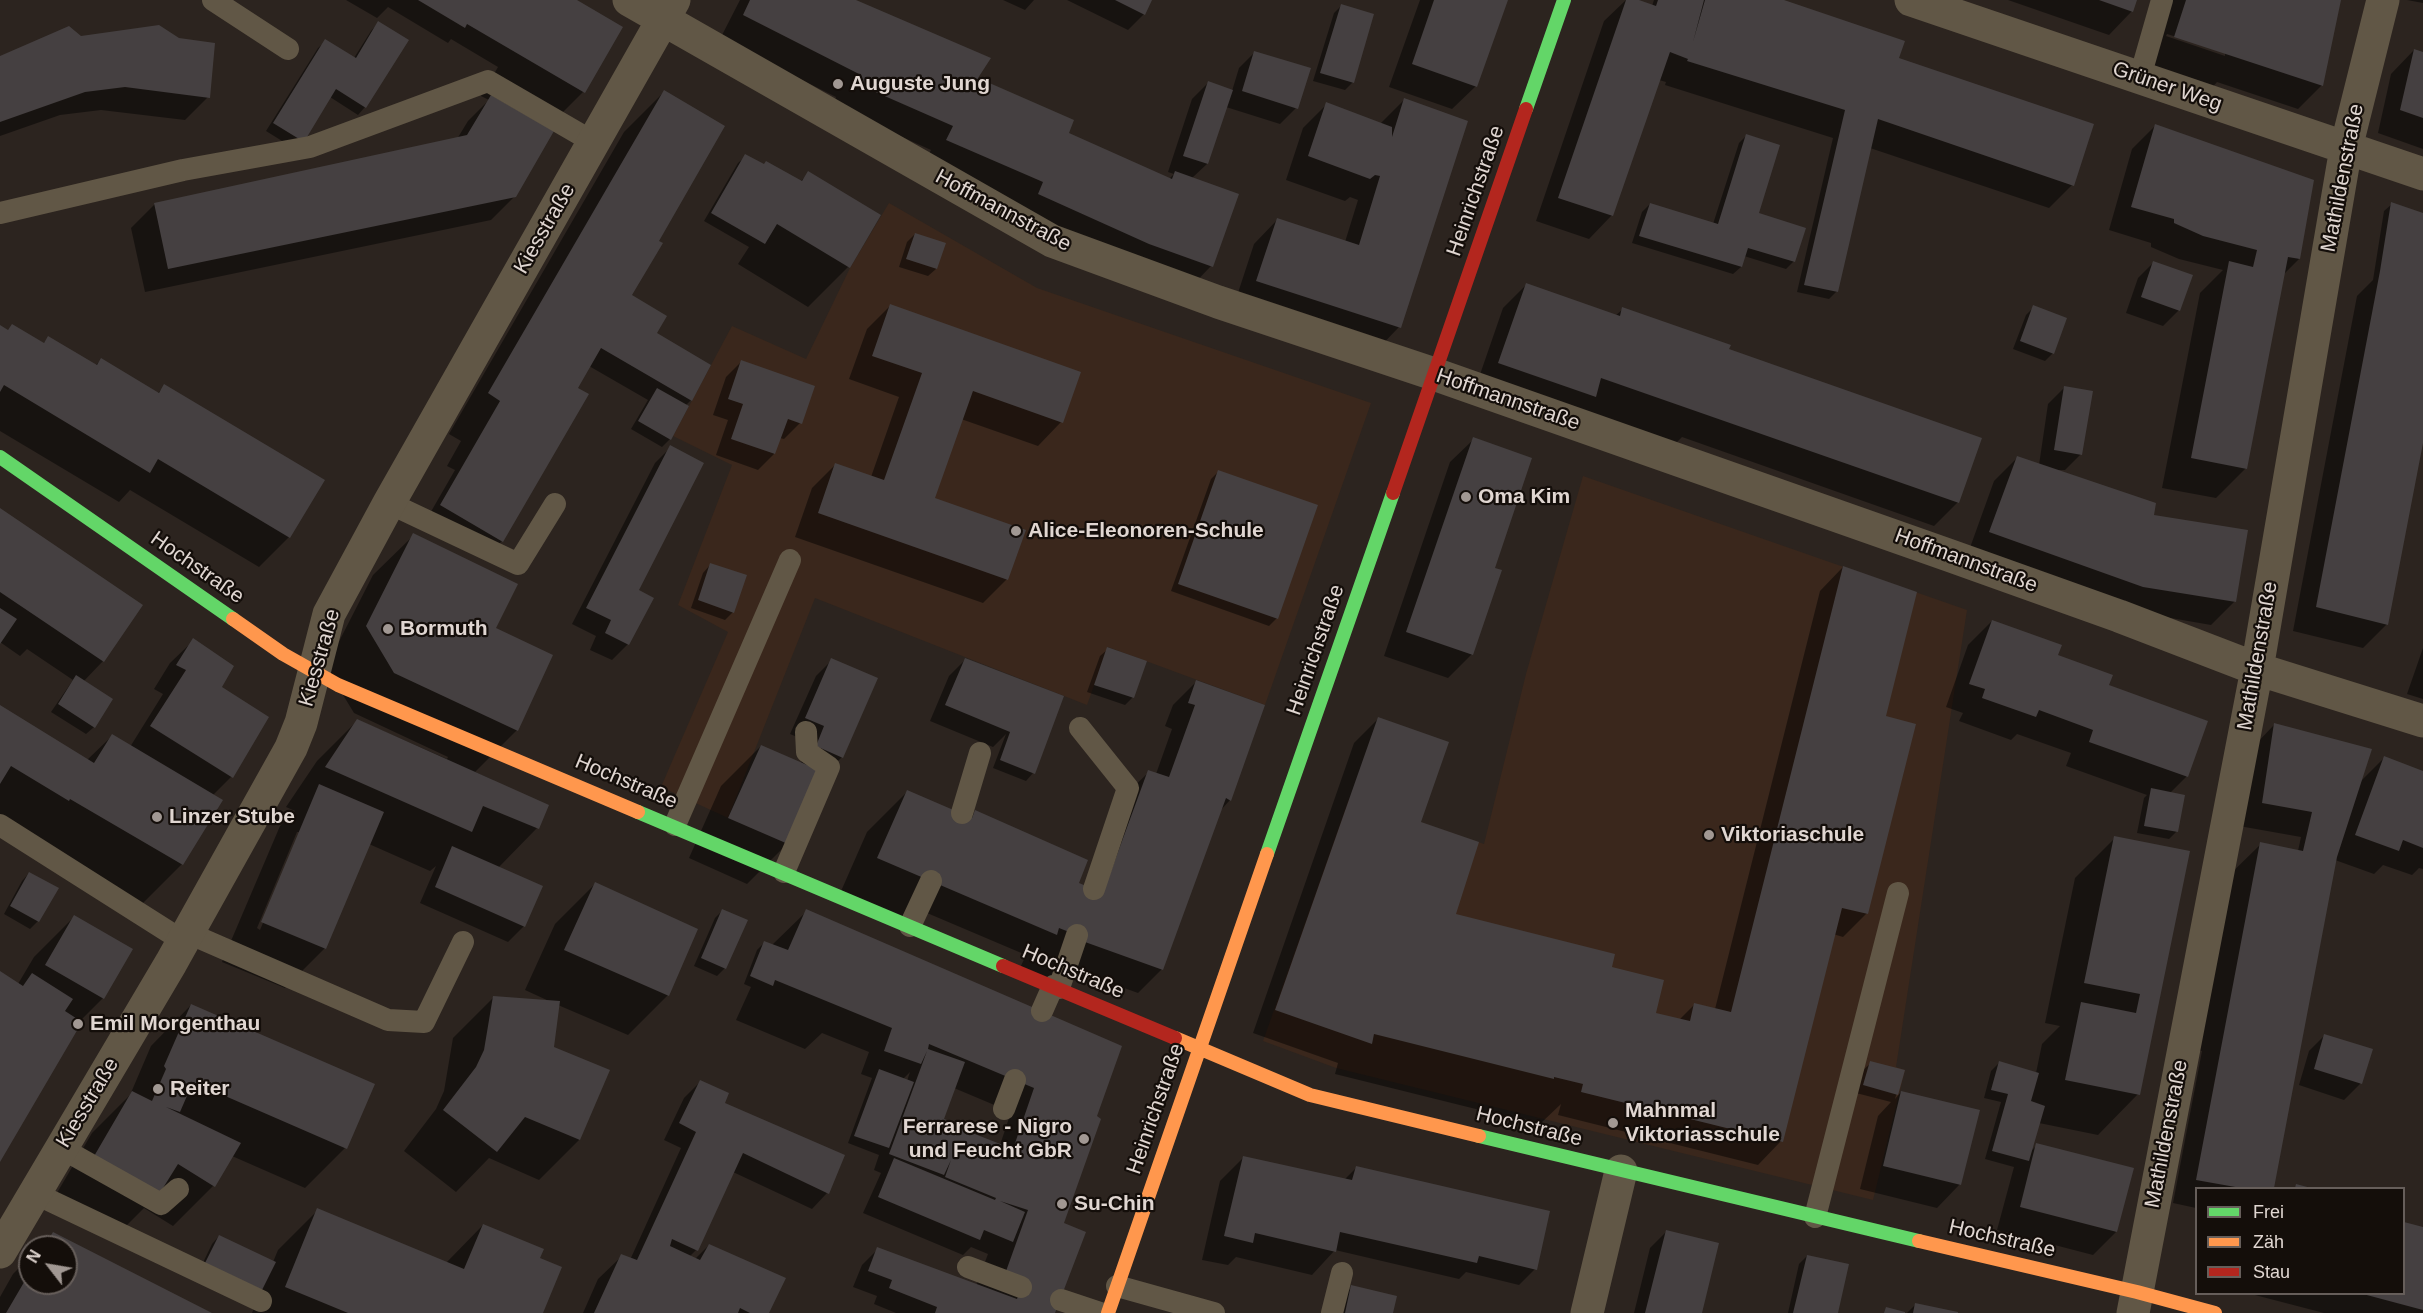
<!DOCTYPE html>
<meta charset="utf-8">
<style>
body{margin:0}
#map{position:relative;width:2423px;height:1313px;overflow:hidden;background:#2c241f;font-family:Helvetica,sans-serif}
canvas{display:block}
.legend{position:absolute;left:2195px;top:1187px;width:210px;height:108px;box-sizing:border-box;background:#140e0a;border:2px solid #665e5a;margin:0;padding:8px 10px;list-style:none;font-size:18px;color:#e0d6d1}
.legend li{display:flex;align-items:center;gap:12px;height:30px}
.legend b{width:30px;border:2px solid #665e5a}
.north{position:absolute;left:18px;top:1235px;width:60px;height:60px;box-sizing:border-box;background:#140e0a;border:2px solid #665e5a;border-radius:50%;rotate:301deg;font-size:16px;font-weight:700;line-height:24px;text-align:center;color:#e0d6d1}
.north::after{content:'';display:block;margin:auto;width:21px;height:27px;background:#a19893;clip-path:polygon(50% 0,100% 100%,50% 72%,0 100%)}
</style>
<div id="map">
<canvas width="2423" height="1313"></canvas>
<ul class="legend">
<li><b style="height:8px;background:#63d668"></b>Frei</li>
<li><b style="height:8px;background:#ff974d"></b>Zäh</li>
<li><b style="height:8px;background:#b3261e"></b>Stau</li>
</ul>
<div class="north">N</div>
</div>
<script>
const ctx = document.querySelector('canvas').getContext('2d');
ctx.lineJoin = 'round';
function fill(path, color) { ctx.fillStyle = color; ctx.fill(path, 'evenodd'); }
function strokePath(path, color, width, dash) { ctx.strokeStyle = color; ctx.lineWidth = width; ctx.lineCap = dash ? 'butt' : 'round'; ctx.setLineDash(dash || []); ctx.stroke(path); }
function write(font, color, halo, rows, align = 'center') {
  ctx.font = font + ' Helvetica,sans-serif'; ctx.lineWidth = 4.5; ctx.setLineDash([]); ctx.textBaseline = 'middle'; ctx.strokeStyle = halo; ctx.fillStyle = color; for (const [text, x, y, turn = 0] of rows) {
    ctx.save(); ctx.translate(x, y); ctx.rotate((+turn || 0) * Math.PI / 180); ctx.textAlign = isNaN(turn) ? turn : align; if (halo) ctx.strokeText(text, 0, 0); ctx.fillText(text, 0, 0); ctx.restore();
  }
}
fill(new Path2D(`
 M889,203L1037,288L1371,403L1265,705L1108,647L1087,705L815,598L728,818L661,787L728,632L678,605L732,465L673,436L732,326L806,359L850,268Z
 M1583,476L1967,610L1896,1067L1905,1070L1873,1200L1336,1068L1263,1041L1349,798L1484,844L1526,674Z`), '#3a271c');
fill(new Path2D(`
 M346,0H574L583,92L546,129L515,196L491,220L145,292L131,228L155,204L457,139L468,121L489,100L481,96L498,67L451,39L448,43L388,7L377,18Z
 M740,0H853L1067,134L1169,179L1174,174L1168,172L1192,99L1208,83L1232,91L1239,68L1255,52L1296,108L1280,124L1226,107L1207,164L1192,178L1211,266L1188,290L924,163L931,150L833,106L836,97L720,39Z
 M1003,0H1034L1025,10Z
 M1067,0H1151L1144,14L1128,30Z
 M1420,0H1507L1476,86L1452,109L1389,87Z
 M1626,0H1634L1652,6L1654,0H1780L2072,185L2049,208L1870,148L1837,291L1829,299L1797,292L1833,138L1665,85L1666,82L1659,80L1612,215L1589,239L1536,221L1604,21Z
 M2008,0H2136L2132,11L2109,35Z
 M2166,0H2339L2322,85L2298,109L2217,82L2211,89L2145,67ZM2167,34L2225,52V56L2166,36Z
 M2407,0H2423V3Z
 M1341,6L1353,82L1345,90L1313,81L1334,13Z
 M378,23L365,107L358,115L330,97L295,149L266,131L318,48L326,41L354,58L371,31Z
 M80,38L208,97L185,120L101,110L60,115L0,136V57Z
 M2414,50L2423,53V149L2378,133L2391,74Z
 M664,92L656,241L630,296L656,333L691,400L685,406L670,439L662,447L631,429L648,400L589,366L576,388L587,395L502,541L486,557L425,522L455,470L447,466L461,441L449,434L624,132Z
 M1404,100L1399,327L1376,351L1234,305L1254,244L1277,220L1345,242L1358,200L1350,197L1345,201L1286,180L1303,128L1327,104L1380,124Z
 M2155,126L2299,259L2283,275L2246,468L2216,498L2162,488L2200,293L2223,270L2179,259L2151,247V243L2109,230L2132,149Z
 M1747,135L1757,214L1794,261L1786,269L1744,256L1741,267L1733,274L1632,243L1642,212L1650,204L1713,224L1739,143Z
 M746,156L800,182L809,173L848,267L808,307L738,264L749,247L704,221L738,163Z
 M2392,204L2423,214V435L2387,624L2363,648L2293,631L2357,296L2373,280L2384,211Z
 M915,234L944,244L936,269L928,276L899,267L907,242Z
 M2154,262L2179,310L2163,326L2126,313L2138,278Z
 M1526,285L1615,316L1623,309L1728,350L1958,502L1934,526L1682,437L1675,444L1476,386L1503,308Z
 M890,306L1061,422L1038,446L961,419L933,499L1007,579L983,603L795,537L812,488L835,465L871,477L899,397L849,379L867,329Z
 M2034,307L2053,353L2045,361L2013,349L2026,315Z
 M12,326L43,344L48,338L95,366L101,360L157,394L165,386L289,537L259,567L130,490L119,502L0,431V327L7,331Z
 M742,361L813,387L800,423L784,439L780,438L774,454L758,470L716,455L728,420L713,415L726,377Z
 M2064,388L2081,454L2065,470H2054L2153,516L2235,601L2211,625L2119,609L1967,556L1994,481L2018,457L2039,465L2048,404Z
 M1474,439L1493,569L1472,654L1448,678L1384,656L1450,462Z
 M671,447L637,591L628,644L612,660L590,650L596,636L572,624L655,463Z
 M1218,472L1277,618L1269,626L1171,591L1211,479Z
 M0,510L103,661L83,682L94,727L86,734L51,712L73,680L27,649L20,656L0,642Z
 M414,535L494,629L517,730L475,772L493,780L537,828L498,868L524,926L508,942L420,903L436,866L430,871L369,844L325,948L285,988L222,962L280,826L295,811L286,807L317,761L358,720L447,759L448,757L354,713L326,667L373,575ZM297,832H301L260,930L257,928Z
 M710,565L733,612L725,620L691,608L703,573Z
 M1843,567L1884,717L1867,913L1843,937L1833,934L1781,1141L1758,1165L1558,1115L1561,1104L1541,1123L1514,1116L1512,1118L1335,1074L1338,1063L1253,1033L1354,743L1378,719L1454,915L1610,968L1654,1014L1679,1020L1695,1004L1715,1009L1820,591Z
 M1992,621L2107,686L2207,721L2186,777L2170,793L2176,832L2169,839L2137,833L2144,798L2147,795L2066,766L2071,753L2017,734L2011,740L1959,721L1963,713L1946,707L1968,645Z
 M194,640L220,687L231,777L212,796L182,864L142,904L0,824V707L87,760L112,736L130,747L163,694L154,689L170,663Z
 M2423,648V699L2407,694Z
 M1108,649L1145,662L1132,698L1125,705L1087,692L1100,656Z
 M832,660L842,757L826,773L787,844L747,884L689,858L721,786L761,746L800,764L809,742L790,734L816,676Z
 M965,660L1062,697L1033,773L1026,781L993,768L1006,734L993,747L930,721L949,676Z
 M1196,682L1230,800L1220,811L1162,969L1138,993L1063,966L1046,979L1020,968L1026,955L920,910L901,925L838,898L867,832L907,792L969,818L975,812L1074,891L1091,890L1125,795L1149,772L1156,774L1172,729L1165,726L1173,705Z
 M2274,725L2359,783L2384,758L2423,772V869L2419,868L2412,875L2383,865L2374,874L2335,860L2273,1188H2196V1208L2173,1203L2202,1051L2189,1049L2220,884L2261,844L2298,851L2301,837L2239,826L2251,749Z
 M2115,838L2188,852L2138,1094L2098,1135L2039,1123L2031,1151L2037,1145L2116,1232L2093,1255L1997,1230L2014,1167L1985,1159L2001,1102L1984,1098L1991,1071L1999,1063L2036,1073L2042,1044L2060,1026L2045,1023L2075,878Z
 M29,873L38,921L30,929L4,914L22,881Z
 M595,884L668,995L628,1035L558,1005L552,1048L579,1140L539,1180L489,1158L456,1192L404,1151L436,1109L444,1091L453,1038L493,998L549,1001L525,990L555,924Z
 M723,910L725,968L717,976L694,966L715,918Z
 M807,911L1096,1117L1062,1222L1054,1313H896L874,1304L877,1296L853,1287L862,1265L878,1249L976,1286L988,1254L971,1247L963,1255L863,1213L881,1173L874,1170L879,1155L848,1143L872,1078L861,1074L869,1052L822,1033L805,1049L736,1020L751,987L744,984L757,950L765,942L772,945ZM910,1072L907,1081L903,1079ZM954,1088L1011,1112L1000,1145L960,1130L942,1119Z
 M74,917L103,998L79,1022L0,1157V973L18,984L34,957Z
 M191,1005L345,1148L305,1188L232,1156L213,1186L173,1226L144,1208L117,1235L54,1198L92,1133L130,1095L151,1046Z
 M2325,1035L2371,1050L2360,1084L2344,1100L2299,1085L2309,1051Z
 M1871,1063L1903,1071L1895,1099L1901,1092L1960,1184L1937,1208L1860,1189L1878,1116L1891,1102L1856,1093L1863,1070Z
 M700,1082L827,1193L812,1209L733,1172L696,1250L689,1257L695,1259L709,1245L767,1313H583L598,1279L622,1256L630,1260L681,1148L664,1140L684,1098Z
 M1244,1157L1344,1180L1356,1168L1535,1269L1519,1285L1466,1272L1459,1279L1335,1250L1312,1275L1236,1257L1228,1265L1202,1260L1220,1181Z
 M318,1210L446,1263L483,1225L538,1259L541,1313H252L262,1289L199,1271L212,1244L219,1236L273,1262L278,1250Z
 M2404,1224L2423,1229V1313H2324L2251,1294H2404Z
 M1666,1232L1700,1313H1634L1650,1248Z
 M53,1233L208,1313H0V1297L13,1274L30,1257V1283H66V1247H40Z
 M1807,1256L1836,1313H1788L1799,1264Z
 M1352,1287L1391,1313H1340L1344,1295Z
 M1915,1305L1956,1313H1907Z`), '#0007');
fill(new Path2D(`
 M418,0H577L623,27L585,93L467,24L465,28Z
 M750,0H856L991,58L978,78L1074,120L1069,133L1172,179L1175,171L1239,194L1213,267L1149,244L1038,194L1043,182L946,140L953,126L855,83L859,74L743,15Z
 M1115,0H1152L1145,15Z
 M1434,0H1508L1477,87L1412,64Z
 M1626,0H1639L1656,6L1658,0H1704L1693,42L1705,0H1784L1905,41L1899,58L2094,124L2074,186L1878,119L1838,292L1804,285L1845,110L1687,61L1688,59L1670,52L1613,216L1558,198Z
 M2099,0H2137L2133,12Z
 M2186,0H2341L2323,86L2174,37Z
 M1341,4L1374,14L1354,83L1320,73Z
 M378,21L409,40L366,108L336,89L304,142L273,123L325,39L356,58Z
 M159,25L179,38L215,43L210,98L125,87L85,92L0,122V56L69,26L81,36Z
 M2414,49L2423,52V118L2400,110Z
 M1254,51L1311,68L1298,109L1242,91Z
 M1208,81L1233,90L1208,164L1183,156Z
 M664,90L725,126L659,241L663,243L632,295L667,316L657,333L711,365L692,401L601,348L578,388L589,394L503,542L440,505L500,401L488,393Z
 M491,95L554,131L516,197L168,269L154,203L467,135Z
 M1404,98L1468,121L1401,328L1256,281L1277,218L1359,245L1380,176L1375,175L1370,179L1308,156L1326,102L1392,127V137Z
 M2155,124L2314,180L2300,259L2288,257L2247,469L2191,458L2229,261L2253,267L2257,250L2203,236L2174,223V219L2131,207Z
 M1746,134L1780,145L1759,213L1806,228L1795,262L1748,248L1742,267L1639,236L1650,203L1718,224Z
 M745,154L764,164L766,161L802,181L808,171L881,215L850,268L777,224L765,244L711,213Z
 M2391,202L2423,213V443L2388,625L2316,607L2380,271Z
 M915,233L946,243L937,269L906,259Z
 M2153,261L2193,275L2180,311L2141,297Z
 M1526,283L1620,316L1622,307L1731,345L1729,349L1982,438L1959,503L1601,378L1596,397L1498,363Z
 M890,304L1081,372L1063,423L973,391L935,498L1026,530L1008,580L818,513L835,463L884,480L922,373L872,356Z
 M2033,305L2067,318L2054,354L2020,341Z
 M12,324L44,343L48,336L97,365L101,358L159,393L164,384L325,480L290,538L158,459L150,473L4,385L0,392V325L8,330Z
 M741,360L815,386L802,424L788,419L775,454L731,439L743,404L728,399Z
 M2064,386L2093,391L2082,455L2054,450Z
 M657,388L689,406L671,440L638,421Z
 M1473,437L1532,458L1495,568L1502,570L1473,655L1406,632Z
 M670,445L704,463L639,590L654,598L629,645L605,633L611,620L586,608Z
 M2017,456L2156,503L2154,515L2248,530L2236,602L2143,587L1989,532Z
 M1218,470L1318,505L1278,619L1178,584Z
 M0,508L143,605L104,662L0,592Z
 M413,533L518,584L496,628L553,655L518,731L394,673L366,626Z
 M710,563L747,575L734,613L698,600Z
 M1843,566L1917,592L1886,716L1916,724L1868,914L1842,908L1783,1142L1581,1092L1583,1084L1554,1077V1079L1374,1034L1372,1044L1275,1010L1378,717L1449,742L1421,822L1479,842L1456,914L1615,954L1612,967L1664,980L1656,1013L1690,1021L1694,1003L1731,1012Z
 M0,608L17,619L0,644Z
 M1992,620L2062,645L2058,655L2113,675L2109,685L2208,721L2188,777L2089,742L2093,730L2039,710L2036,717L1982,698L1985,689L1969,684Z
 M193,638L234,666L222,687L269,717L233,778L150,726L186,670L176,665Z
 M1107,647L1147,661L1134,698L1094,685Z
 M831,658L878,678L843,758L816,746L824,726L805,718Z
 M965,658L1064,696L1035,774L1000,760L1010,732L945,705Z
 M76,675L113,699L95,728L58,704Z
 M1196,680L1265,705L1231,801L1226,798L1163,970L1085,942L1087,939L1059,928L1057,935L877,858L907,790L972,818L975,810L1088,860L1079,883L1103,893L1148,770L1169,777L1195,705L1188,703Z
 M0,705L94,763L112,734L223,800L183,865L70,799L69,801L11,766L0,784Z
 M357,719L549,805L539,829L483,806L472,832L325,767Z
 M2274,723L2372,749L2337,857L2274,1188H2241L2196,1180L2260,842L2303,851L2312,812L2262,803Z
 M761,745L821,771L788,844L728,818Z
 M2384,756L2423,771V848L2403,840L2399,851L2355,835Z
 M319,784L384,812L326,949L261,922Z
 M2151,788L2185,795L2178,832L2144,826Z
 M2114,836L2190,851L2140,1095L2065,1080L2081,1002L2136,1013L2140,994L2084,983Z
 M452,846L543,886L525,927L435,887Z
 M29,872L59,888L39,922L10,906Z
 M595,882L698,929L669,996L564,950Z
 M722,909L748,920L726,969L701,958Z
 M806,909L1122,1046L1097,1116L1101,1119L1064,1223L1086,1232L1055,1313H935L937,1307L889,1288L892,1280L868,1271L877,1247L1017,1299L1024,1280L1005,1274L1028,1210L1000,1201L1025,1212L1013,1242L984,1230L980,1240L878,1197L894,1158L995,1200L996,1198L945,1177L951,1160L944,1175L889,1154L927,1051L921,1064L884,1051L892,1028L775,980L773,986L750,976L764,941L788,950ZM929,1044L1034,1088L1013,1149L962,1129L963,1126L944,1119L965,1062L928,1049Z
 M74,915L133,949L104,999L45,965Z
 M0,971L23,986L32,973L73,999L65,1011L82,1022L0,1162Z
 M493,996L560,1001L554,1047L610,1070L580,1140L525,1117L497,1152L443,1110L476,1067L484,1050Z
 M191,1004L375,1084L347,1149L193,1082L180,1112L166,1107L241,1143L215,1187L178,1164L158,1196L93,1158L132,1091L152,1101L166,1069L164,1066Z
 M2324,1034L2373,1049L2362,1084L2314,1069Z
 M1870,1061L1905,1070L1898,1095L1863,1085Z
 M1999,1061L2039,1073L2031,1101L2045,1106L2029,1161L1992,1151L2008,1094L1991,1090Z
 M879,1069L914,1082L889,1148L854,1136Z
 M700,1080L729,1093L725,1103L845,1155L829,1194L743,1153L698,1251L672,1239L670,1246L700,1260L709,1244L786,1278L769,1313H750L740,1308L738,1313H594L621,1254L637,1260L696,1132L679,1123Z
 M1901,1091L1980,1110L1961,1185L1883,1166Z
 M2036,1143L2134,1168L2117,1232L2020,1207Z
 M1243,1156L1352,1180L1356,1166L1550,1211L1537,1270L1479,1256L1477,1263L1340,1232L1336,1252L1255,1233L1253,1243L1224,1236Z
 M2296,1184L2311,1188H2295Z
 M317,1208L464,1269L483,1224L544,1249L540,1258L562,1267L543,1313H348L285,1287Z
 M2404,1222L2423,1227V1310L2363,1294H2404Z
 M1666,1230L1719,1243L1702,1313H1645Z
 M53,1232L212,1313H6L30,1272V1283H66V1247H44Z
 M219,1235L276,1262L262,1290L205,1263Z
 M1807,1255L1849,1264L1838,1313H1793Z
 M1351,1285L1397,1296L1393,1313H1345Z
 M1915,1303L1958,1312V1313H1913Z
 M1886,1307L1905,1312V1313H1884Z`), '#454041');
strokePath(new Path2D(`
 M213,0L288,49
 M2140,77L2162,0
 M0,213L183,170L310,147L488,81L595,143
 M389,503L518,564L555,504
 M1080,728L1128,788L1094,889
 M962,813L980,753
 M0,825L183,941
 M675,825L790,560
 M784,872L829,767L807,752L806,732
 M910,926L931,881
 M188,933L388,1020L424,1022L463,942
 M1059,988L1077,935
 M1042,1011L1053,986
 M1004,1109L1015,1080
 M61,1148L161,1204L178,1189
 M34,1193L261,1301
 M1815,1217L1898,893
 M968,1267L1021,1287
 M1117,1286L1214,1313
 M1061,1300L1100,1313
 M1332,1313L1342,1273`), '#615746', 22);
strokePath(new Path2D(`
 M629,0L1052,241L1218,302L1434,374L1951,556L2119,616L2257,669L2423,721
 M1911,0L2423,174
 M0,1252L171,963L291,748L301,723L329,614L389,503L674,0
 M1587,1313L1621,1171
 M2133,1313L2257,669L2346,148L2383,0`), '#615746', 33);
strokePath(new Path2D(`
 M1526,109L1564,0
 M0,457L233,619
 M638,812L1003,966
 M1267,854L1393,493
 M1479,1136L1919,1241`), '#63d668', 14);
strokePath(new Path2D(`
 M233,619L283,654L338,685L638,812
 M1175,1038L1310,1095L1479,1136
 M1919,1241L2137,1292L2215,1313
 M1108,1313L1267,854`), '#ff974d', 14);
strokePath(new Path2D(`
 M1393,493L1526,109
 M1003,966L1175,1038`), '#b3261e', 14);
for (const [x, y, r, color] of [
 [838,84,6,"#a19893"],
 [1466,497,6,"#a19893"],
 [1016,531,6,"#a19893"],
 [388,629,6,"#a19893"],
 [157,817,6,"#a19893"],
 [1709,835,6,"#a19893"],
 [78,1024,6,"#a19893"],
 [158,1089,6,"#a19893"],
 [1613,1123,6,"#a19893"],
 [1084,1139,6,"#a19893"],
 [1062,1204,6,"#a19893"]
]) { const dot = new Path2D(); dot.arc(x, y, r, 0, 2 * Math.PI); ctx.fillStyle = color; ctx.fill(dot); strokePath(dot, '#140e0a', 2); }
write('bold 21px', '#e0d6d1', '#140e0a', [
 ["Auguste Jung",850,84],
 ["Oma Kim",1478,497],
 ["Alice-Eleonoren-Schule",1028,531],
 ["Bormuth",400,629],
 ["Linzer Stube",169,817],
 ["Viktoriaschule",1721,835],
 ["Emil Morgenthau",90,1024],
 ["Reiter",170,1089],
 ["Mahnmal",1625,1111],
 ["Viktoriasschule",1625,1135],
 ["Ferrarese - Nigro",1072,1127,"right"],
 ["und Feucht GbR",1072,1151,"right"],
 ["Su-Chin",1074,1204]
], 'left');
write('21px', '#e0d6d1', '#140e0a', [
 ["Grüner Weg",2167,87,19],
 ["Mathildenstraße",2343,178,-79],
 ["Heinrichstraße",1476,191,-71],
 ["Hoffmannstraße",1003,211,28],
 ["Kiesstraße",545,229,-60],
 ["Hoffmannstraße",1508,400,19],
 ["Hoffmannstraße",1966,561,20],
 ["Hochstraße",197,568,35],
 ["Heinrichstraße",1316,650,-71],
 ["Mathildenstraße",2258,656,-80],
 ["Kiesstraße",320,658,-74],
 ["Hochstraße",626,782,23],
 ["Hochstraße",1073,972,23],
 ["Kiesstraße",88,1103,-59],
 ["Heinrichstraße",1156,1109,-71],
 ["Hochstraße",1529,1127,14],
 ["Mathildenstraße",2167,1134,-79],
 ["Hochstraße",2002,1239,13]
]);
</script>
